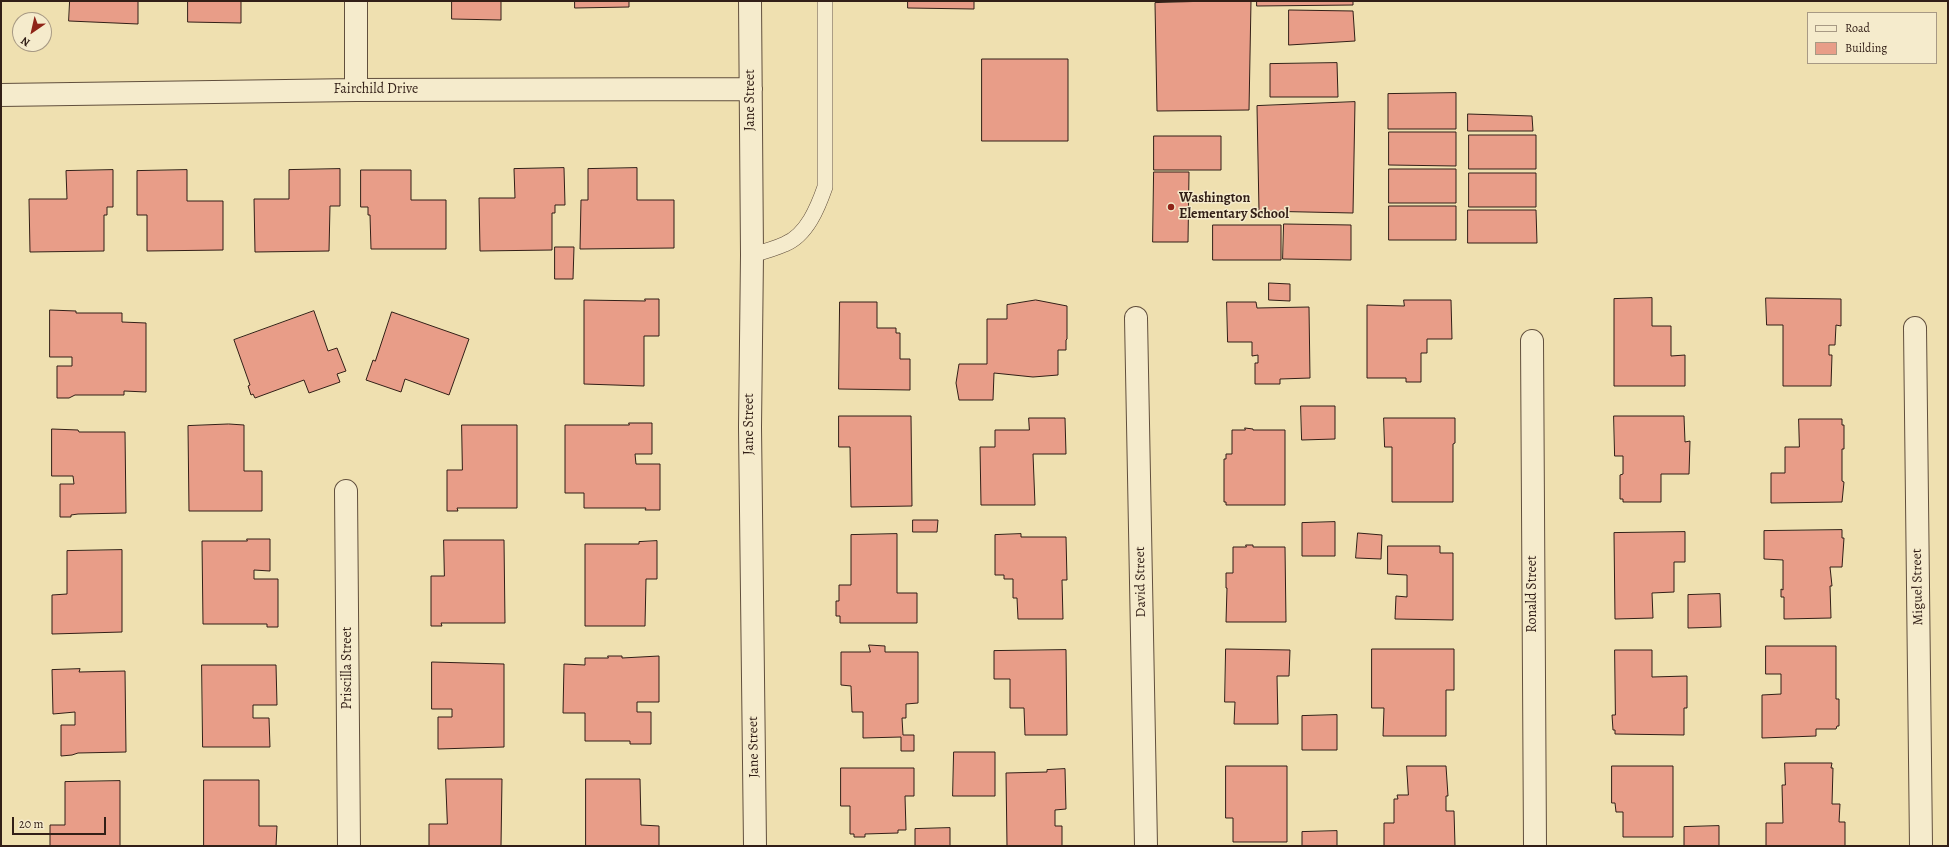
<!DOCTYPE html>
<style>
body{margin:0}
#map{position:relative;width:1949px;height:847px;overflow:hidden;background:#efe0b0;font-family:Alegreya,serif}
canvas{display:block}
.frame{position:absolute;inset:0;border:2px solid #321f17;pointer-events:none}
.legend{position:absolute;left:1807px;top:12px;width:130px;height:52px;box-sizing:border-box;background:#f5ebcc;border:1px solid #a79984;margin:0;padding:5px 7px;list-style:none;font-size:12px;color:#321f17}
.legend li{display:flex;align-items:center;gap:8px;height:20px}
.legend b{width:20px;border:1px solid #a79984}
.north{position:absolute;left:12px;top:12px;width:40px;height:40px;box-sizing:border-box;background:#f5ebcc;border:1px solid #a79984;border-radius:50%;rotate:214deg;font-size:11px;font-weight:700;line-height:16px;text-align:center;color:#321f17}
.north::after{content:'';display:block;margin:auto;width:14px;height:18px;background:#8f2418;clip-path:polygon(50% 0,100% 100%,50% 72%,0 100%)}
.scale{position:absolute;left:12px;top:817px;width:94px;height:18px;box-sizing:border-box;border:2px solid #321f17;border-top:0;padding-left:5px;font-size:12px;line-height:14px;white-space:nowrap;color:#321f17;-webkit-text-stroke:3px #f5ebcc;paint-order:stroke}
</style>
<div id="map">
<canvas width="1949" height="847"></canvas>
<div class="frame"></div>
<ul class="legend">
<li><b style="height:5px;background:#f5ebcc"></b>Road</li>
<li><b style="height:11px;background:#e89d88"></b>Building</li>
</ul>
<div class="north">N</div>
<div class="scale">20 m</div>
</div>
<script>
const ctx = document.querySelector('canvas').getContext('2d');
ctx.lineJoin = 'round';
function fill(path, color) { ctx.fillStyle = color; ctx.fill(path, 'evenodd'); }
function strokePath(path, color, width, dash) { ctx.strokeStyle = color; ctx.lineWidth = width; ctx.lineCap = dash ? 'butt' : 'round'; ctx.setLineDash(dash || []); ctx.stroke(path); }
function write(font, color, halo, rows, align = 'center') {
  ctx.font = font + ' Alegreya,serif'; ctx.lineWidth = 3; ctx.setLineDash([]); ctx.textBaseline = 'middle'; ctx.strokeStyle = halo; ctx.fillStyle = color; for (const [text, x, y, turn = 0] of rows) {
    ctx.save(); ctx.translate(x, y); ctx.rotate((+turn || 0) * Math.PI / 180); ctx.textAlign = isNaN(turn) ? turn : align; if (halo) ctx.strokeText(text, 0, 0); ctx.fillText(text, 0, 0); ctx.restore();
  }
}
const building = new Path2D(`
 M70,1H138V24L69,21Z
 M188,1H241V23L188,22Z
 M452,1H501V20L452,19Z
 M575,1H629V7L575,8Z
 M908,1H974V9L908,8Z
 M1211,1H1251L1249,110L1157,111L1155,3Z
 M1257,1H1353V5L1257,6Z
 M1289,10L1353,11L1355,41L1289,45Z
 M982,59H1068V141H982Z
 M1337,63L1338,97H1270V64Z
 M1456,93V129H1388V94Z
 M1355,102L1353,213L1259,211L1257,106Z
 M1468,114L1532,116L1533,131H1468Z
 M1389,132H1456V166L1389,165Z
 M1469,135H1536V169H1469Z
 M1154,136H1221V170H1154Z
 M564,168L565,205H555V213H552V250L480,251L479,198H515L514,169Z
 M637,168V200H674V248L580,249L581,200H588V169Z
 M340,169V206H330L329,251L255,252L254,199H289V170Z
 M1389,169H1456V203H1389Z
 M113,170V207H107V215H104V251L30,252L29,199H67L66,171Z
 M187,170V201H223V250L147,251V215H137V171Z
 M361,170H411V200H446V249H371L370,215H368V207H361Z
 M1154,172H1189L1188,242H1153Z
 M1469,173H1536V207H1469Z
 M1389,206H1456V240H1389Z
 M1468,210H1536L1537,243H1468Z
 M1284,224L1351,225V260L1283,259Z
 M1213,225H1281V260H1213Z
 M555,247H574L573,279H555Z
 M1269,283L1290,284V301L1269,300Z
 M1652,298V326H1671V356L1685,355V386H1614V299Z
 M1766,298L1841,299V326L1836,325L1835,345H1829V355H1832L1831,386H1783V325H1767Z
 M645,299H659V336H644V386L584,384V300L645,301Z
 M1036,300L1067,306V339L1066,340V350H1058V375L1033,377L994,373L993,400H959L956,383L959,364H987V319H1007V305Z
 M1404,300H1451L1452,339H1427V353H1421V382H1406V378H1367V305L1404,306Z
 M840,302H877V328H896V333H900V359H910V390L839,389Z
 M1227,302H1256L1257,308L1309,307L1310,378L1280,379V384H1255V363H1258V355L1252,356V342H1228Z
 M50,310L76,311V313H122V322L146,323V392L124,391V395H75L69,398H57V366H72V357H50Z
 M314,311L328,351L337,348L346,371L337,374L340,382L309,393L304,380L255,398L253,394L251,395L248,386L250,385L234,340Z
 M392,312L469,339L449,395L405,379L401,392L366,380L373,360L375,361Z
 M1301,406H1335V439L1302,440Z
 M839,416H911L912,506L851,507L850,447H839Z
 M1614,416H1684L1685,442L1690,441L1689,474H1661V502H1623V499H1620V475L1623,474V456H1615Z
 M1029,418H1065L1066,454H1033L1035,505H981L980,447H995V430H1029Z
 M1384,418H1455V443L1453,444V502H1392V447H1385Z
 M1799,419H1842V425H1844V449H1842V481L1844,482L1842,502L1771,503V473H1785V447H1799Z
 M629,423H652V454H635L636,464H660V510H645L646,508H584V493H565V425H629Z
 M229,424L244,425V471H262V511H189L188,426Z
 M462,425H517V508H457L458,511H447V470H462Z
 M1245,428L1253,429V430H1285V505H1226V502H1224V459H1226V454H1232V430H1245Z
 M52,429L78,430L79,432H125L126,513L78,514L71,515V517H60V484H74L73,476H52Z
 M913,520H938L937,532H913Z
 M1335,522V556H1302V523Z
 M1842,530V538H1844L1842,567H1830L1832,586H1830L1831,618L1784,619V597H1781V589L1783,590V560L1764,559V531Z
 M1685,532V562H1674V592L1652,593L1653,618L1615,619L1614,533Z
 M1358,533L1382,535L1381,559L1356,558Z
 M897,534V593H917V623H840V616H836V601H839V585H851V535Z
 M1021,534V537H1066L1067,580H1062L1063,619H1018L1017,598H1013V579H1004V575H995V535Z
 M247,539H270V571L254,570V579H278V627H267V624H203L202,541H247Z
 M444,540H504L505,623H441L442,626H431V576H444Z
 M657,541V579H646L645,626H585V544H639V542Z
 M1246,545H1253V547H1285L1286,622H1226L1227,588H1226V573H1233V547H1246Z
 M1388,546H1440V553H1453V620L1395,619L1396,596L1407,597V575L1388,574Z
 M122,550V632L52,634V595L67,594V551Z
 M1720,594L1721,627L1688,628V595Z
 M869,645L885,646V652H918V703L906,704V718H902L903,735H914V751H901V737L863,738V712H852L851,686L841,685V652H870Z
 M1766,646H1836V699H1839V726H1837L1836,729H1816V736L1762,738V695L1781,694V674H1766Z
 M1226,649L1290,650L1289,676H1277L1278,724H1234L1235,702H1225Z
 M1372,649H1454V690H1446V736H1383L1384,708H1372Z
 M1066,650L1067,735H1025L1024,708H1010V679H994V651Z
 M1615,650H1652V677L1687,676V708H1684V735L1615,734V730H1613L1612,715H1615Z
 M608,656H622V658L659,656V702H637V712H651V744H630V741H585V713H563L564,664L585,665V658H608Z
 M432,662L504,664V747L438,749V717H452V709H432Z
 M202,665H276L277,705H253V718H269L270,747H203Z
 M80,669L79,672L125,671L126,752L78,753L72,755L61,756V725H75V712L53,714L52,670Z
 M1337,715V750H1302V716Z
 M954,752H995V796H953Z
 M1785,763H1832L1831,768H1833L1832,804H1840L1839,822H1845V846H1766V823H1783L1782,785H1785Z
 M1226,766H1287V842H1233V818H1226Z
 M1407,766H1446L1448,796H1446V811H1454L1455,846H1384V823H1394V799H1398L1397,795H1408Z
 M1612,766H1673V837H1623V812H1616L1615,803H1612Z
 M841,768H914V796H905L906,830H898V833L865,834V837H854V834H850V806H841Z
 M1065,769L1066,809L1055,810V826H1062V846H1007L1006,773L1047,772V770Z
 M446,779H502L501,846H429V824H447Z
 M586,779H640L641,825L659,826V846H586Z
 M204,780H259V826H277L276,846H204Z
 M120,781V846H50V825H65V782Z
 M1719,826V846H1684V827Z
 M950,828V846H915V829Z
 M1337,831V846H1302V832Z`);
fill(building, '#e89d88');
strokePath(building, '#321f17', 1);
const service = new Path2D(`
 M752,255C763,252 774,249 785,244C807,235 818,207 825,187V1`);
const minor = new Path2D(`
 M356,1V90
 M750,1L752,255L750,427L755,846
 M1,95L356,90L751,89
 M1136,318L1146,846
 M1915,328L1921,846
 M1532,341L1535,846
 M346,491L349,846`);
strokePath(service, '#614f3d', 16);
strokePath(minor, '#614f3d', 24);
strokePath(service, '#f5ebcc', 15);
strokePath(minor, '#f5ebcc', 22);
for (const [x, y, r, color] of [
 [1171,207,4,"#8f2418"]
]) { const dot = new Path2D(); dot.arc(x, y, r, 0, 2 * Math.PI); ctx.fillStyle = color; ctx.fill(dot); strokePath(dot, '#f5ebcc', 1.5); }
write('14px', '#321f17', '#f5ebcc', [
 ["Fairchild Drive",376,90],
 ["Jane Street",751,100,-90],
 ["Jane Street",750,424,-90],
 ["David Street",1141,582,-91],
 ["Miguel Street",1918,587,-91],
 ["Ronald Street",1533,594,-90],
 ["Priscilla Street",348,668,-90],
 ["Jane Street",754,747,-91]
]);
write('bold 14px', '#321f17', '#f5ebcc', [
 ["Washington",1179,199],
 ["Elementary School",1179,215]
], 'left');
</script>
